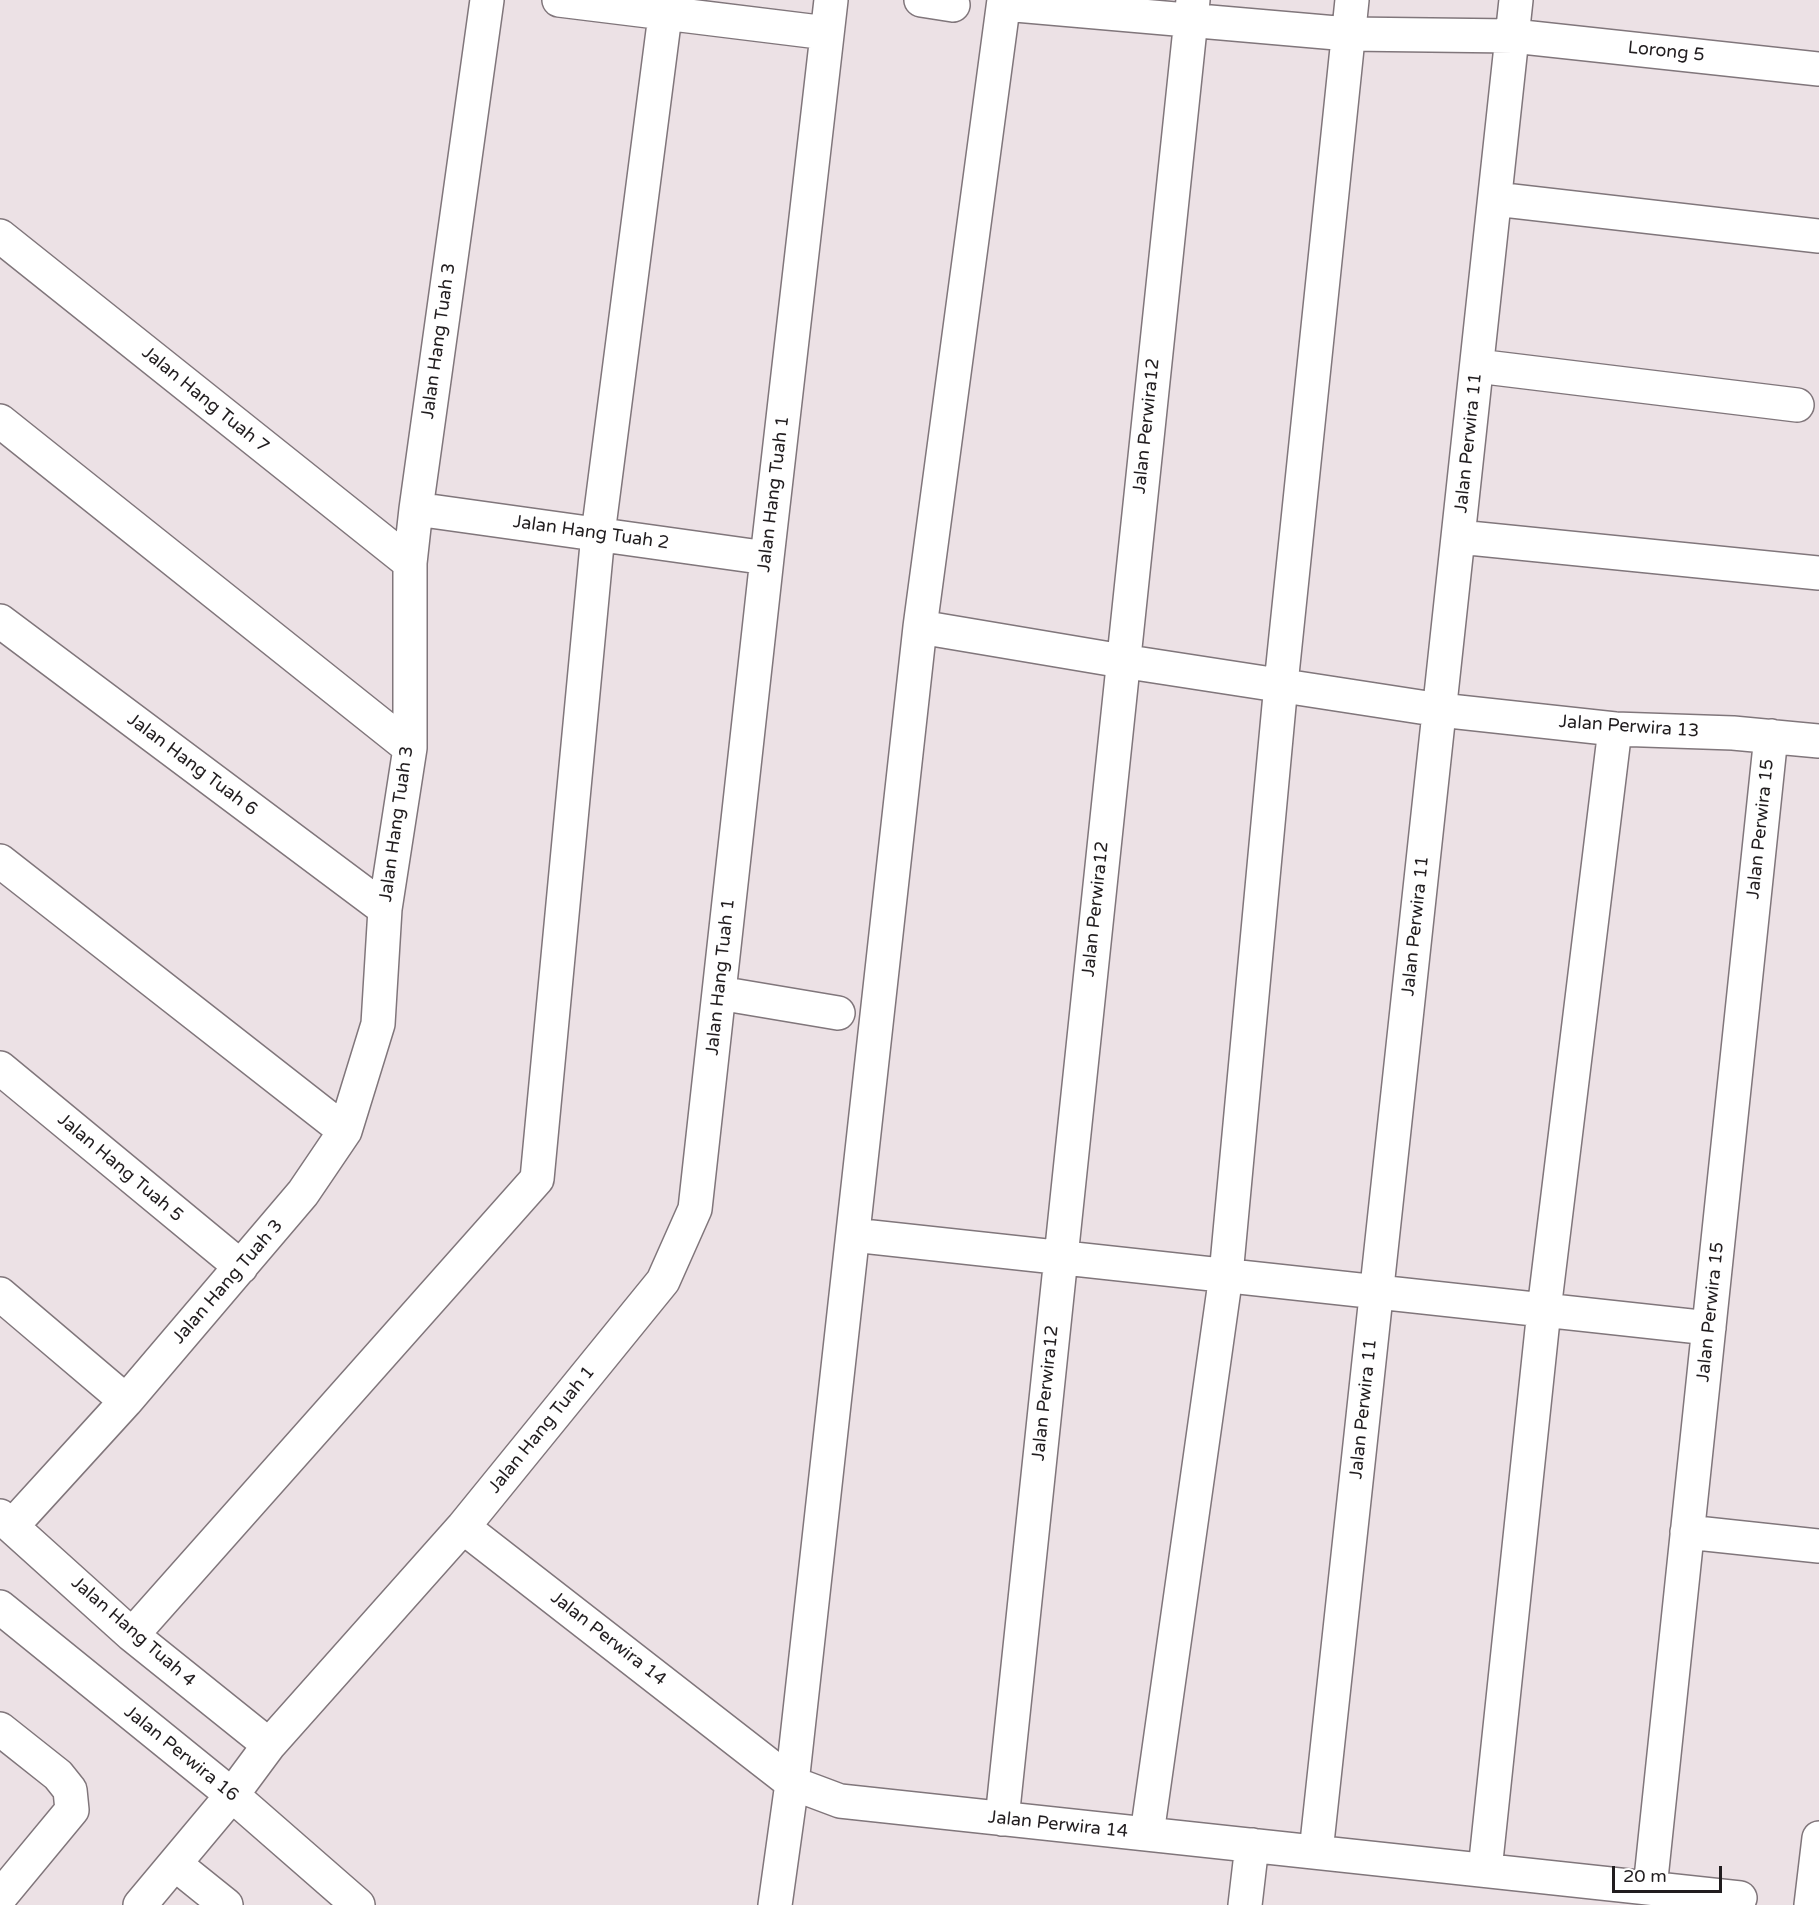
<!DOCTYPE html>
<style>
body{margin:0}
#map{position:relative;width:1819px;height:1905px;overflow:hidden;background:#ece1e5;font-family:"Varela Round",sans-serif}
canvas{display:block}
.scale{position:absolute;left:1612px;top:1866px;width:110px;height:27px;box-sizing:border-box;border:3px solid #211d1f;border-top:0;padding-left:8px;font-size:18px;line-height:21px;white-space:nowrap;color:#211d1f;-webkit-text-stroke:4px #fff;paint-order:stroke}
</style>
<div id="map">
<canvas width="1819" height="1905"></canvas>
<div class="scale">20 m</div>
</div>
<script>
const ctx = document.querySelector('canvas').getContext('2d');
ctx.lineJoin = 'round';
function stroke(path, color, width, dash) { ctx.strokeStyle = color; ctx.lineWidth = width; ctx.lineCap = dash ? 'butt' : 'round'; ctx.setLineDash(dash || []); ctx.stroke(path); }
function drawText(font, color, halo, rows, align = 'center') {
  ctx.font = font + ' "Varela Round",sans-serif'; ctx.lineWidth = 5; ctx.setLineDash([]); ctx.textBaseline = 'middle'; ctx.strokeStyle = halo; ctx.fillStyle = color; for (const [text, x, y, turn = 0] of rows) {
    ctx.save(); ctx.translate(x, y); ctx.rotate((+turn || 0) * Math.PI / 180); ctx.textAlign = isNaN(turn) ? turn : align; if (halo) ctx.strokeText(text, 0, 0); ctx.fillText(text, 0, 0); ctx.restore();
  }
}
const minor = new Path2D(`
 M 559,0 L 827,33
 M 921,0 L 953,5
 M 1004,4 L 1348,34 L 1513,36 L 1819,69
 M 1495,199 L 1819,236
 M 0,236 L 410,563
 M 1477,366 L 1797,405
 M 0,421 L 410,748
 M 416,509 L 767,558
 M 1459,537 L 1819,573
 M 0,621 L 385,909
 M 920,627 L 1122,661 L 1440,710 L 1615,729 L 1733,733 L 1819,741
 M 0,861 L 345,1131
 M 719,993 L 838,1013
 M 0,1068 L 241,1267
 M 853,1235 L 1709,1328
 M 0,1294 L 126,1401
 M 0,1516 L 132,1635 L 269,1745
 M 12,1526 L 126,1401 L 303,1193 L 345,1131 L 378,1024 L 385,909 L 410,748 L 410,563 L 416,509 L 487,0
 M 463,1527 L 792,1783 L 840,1801 L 1740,1898
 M 1687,1532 L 1819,1546
 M 0,1607 L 232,1795 L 358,1905
 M 132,1635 L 537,1179 L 598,534 L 667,0
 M 0,1729 L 58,1775 L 70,1790 L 72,1810 L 0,1897
 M 1002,1819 L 1193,0
 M 1147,1834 L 1226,1275 L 1281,684 L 1352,0
 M 1316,1852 L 1516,0
 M 175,1864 L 226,1905
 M 1485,1870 L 1544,1310 L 1615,729
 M 1650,1888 L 1771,736
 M 140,1905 L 232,1795 L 269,1745 L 463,1527 L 663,1281 L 695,1209 L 767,558 L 831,0
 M 775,1905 L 792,1783 L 920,627 L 1004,0
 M 1245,1905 L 1252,1845
 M 1811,1905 L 1819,1838`);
stroke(minor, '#80767b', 36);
stroke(minor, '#fff', 33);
drawText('18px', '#211d1f', '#fff', [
 ["Lorong 5",1666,52,6],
 ["Jalan Hang Tuah 3",439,341,-82],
 ["Jalan Hang Tuah 7",205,400,39],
 ["Jalan Perwira12",1147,426,-84],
 ["Jalan Perwira 11",1469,443,-84],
 ["Jalan Hang Tuah 1",774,494,-83],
 ["Jalan Hang Tuah 2",591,533,8],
 ["Jalan Perwira 13",1629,727,4],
 ["Jalan Hang Tuah 6",192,765,37],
 ["Jalan Hang Tuah 3",397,824,-82],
 ["Jalan Perwira 15",1761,829,-84],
 ["Jalan Perwira12",1096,909,-84],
 ["Jalan Perwira 11",1416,926,-84],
 ["Jalan Hang Tuah 1",721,977,-84],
 ["Jalan Hang Tuah 5",120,1168,40],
 ["Jalan Hang Tuah 3",228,1282,-49],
 ["Jalan Perwira 15",1711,1312,-84],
 ["Jalan Perwira12",1046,1393,-84],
 ["Jalan Perwira 11",1364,1409,-84],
 ["Jalan Hang Tuah 1",542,1430,-51],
 ["Jalan Hang Tuah 4",133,1632,41],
 ["Jalan Perwira 14",608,1639,38],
 ["Jalan Perwira 16",181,1754,39],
 ["Jalan Perwira 14",1058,1825,6]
]);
</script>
